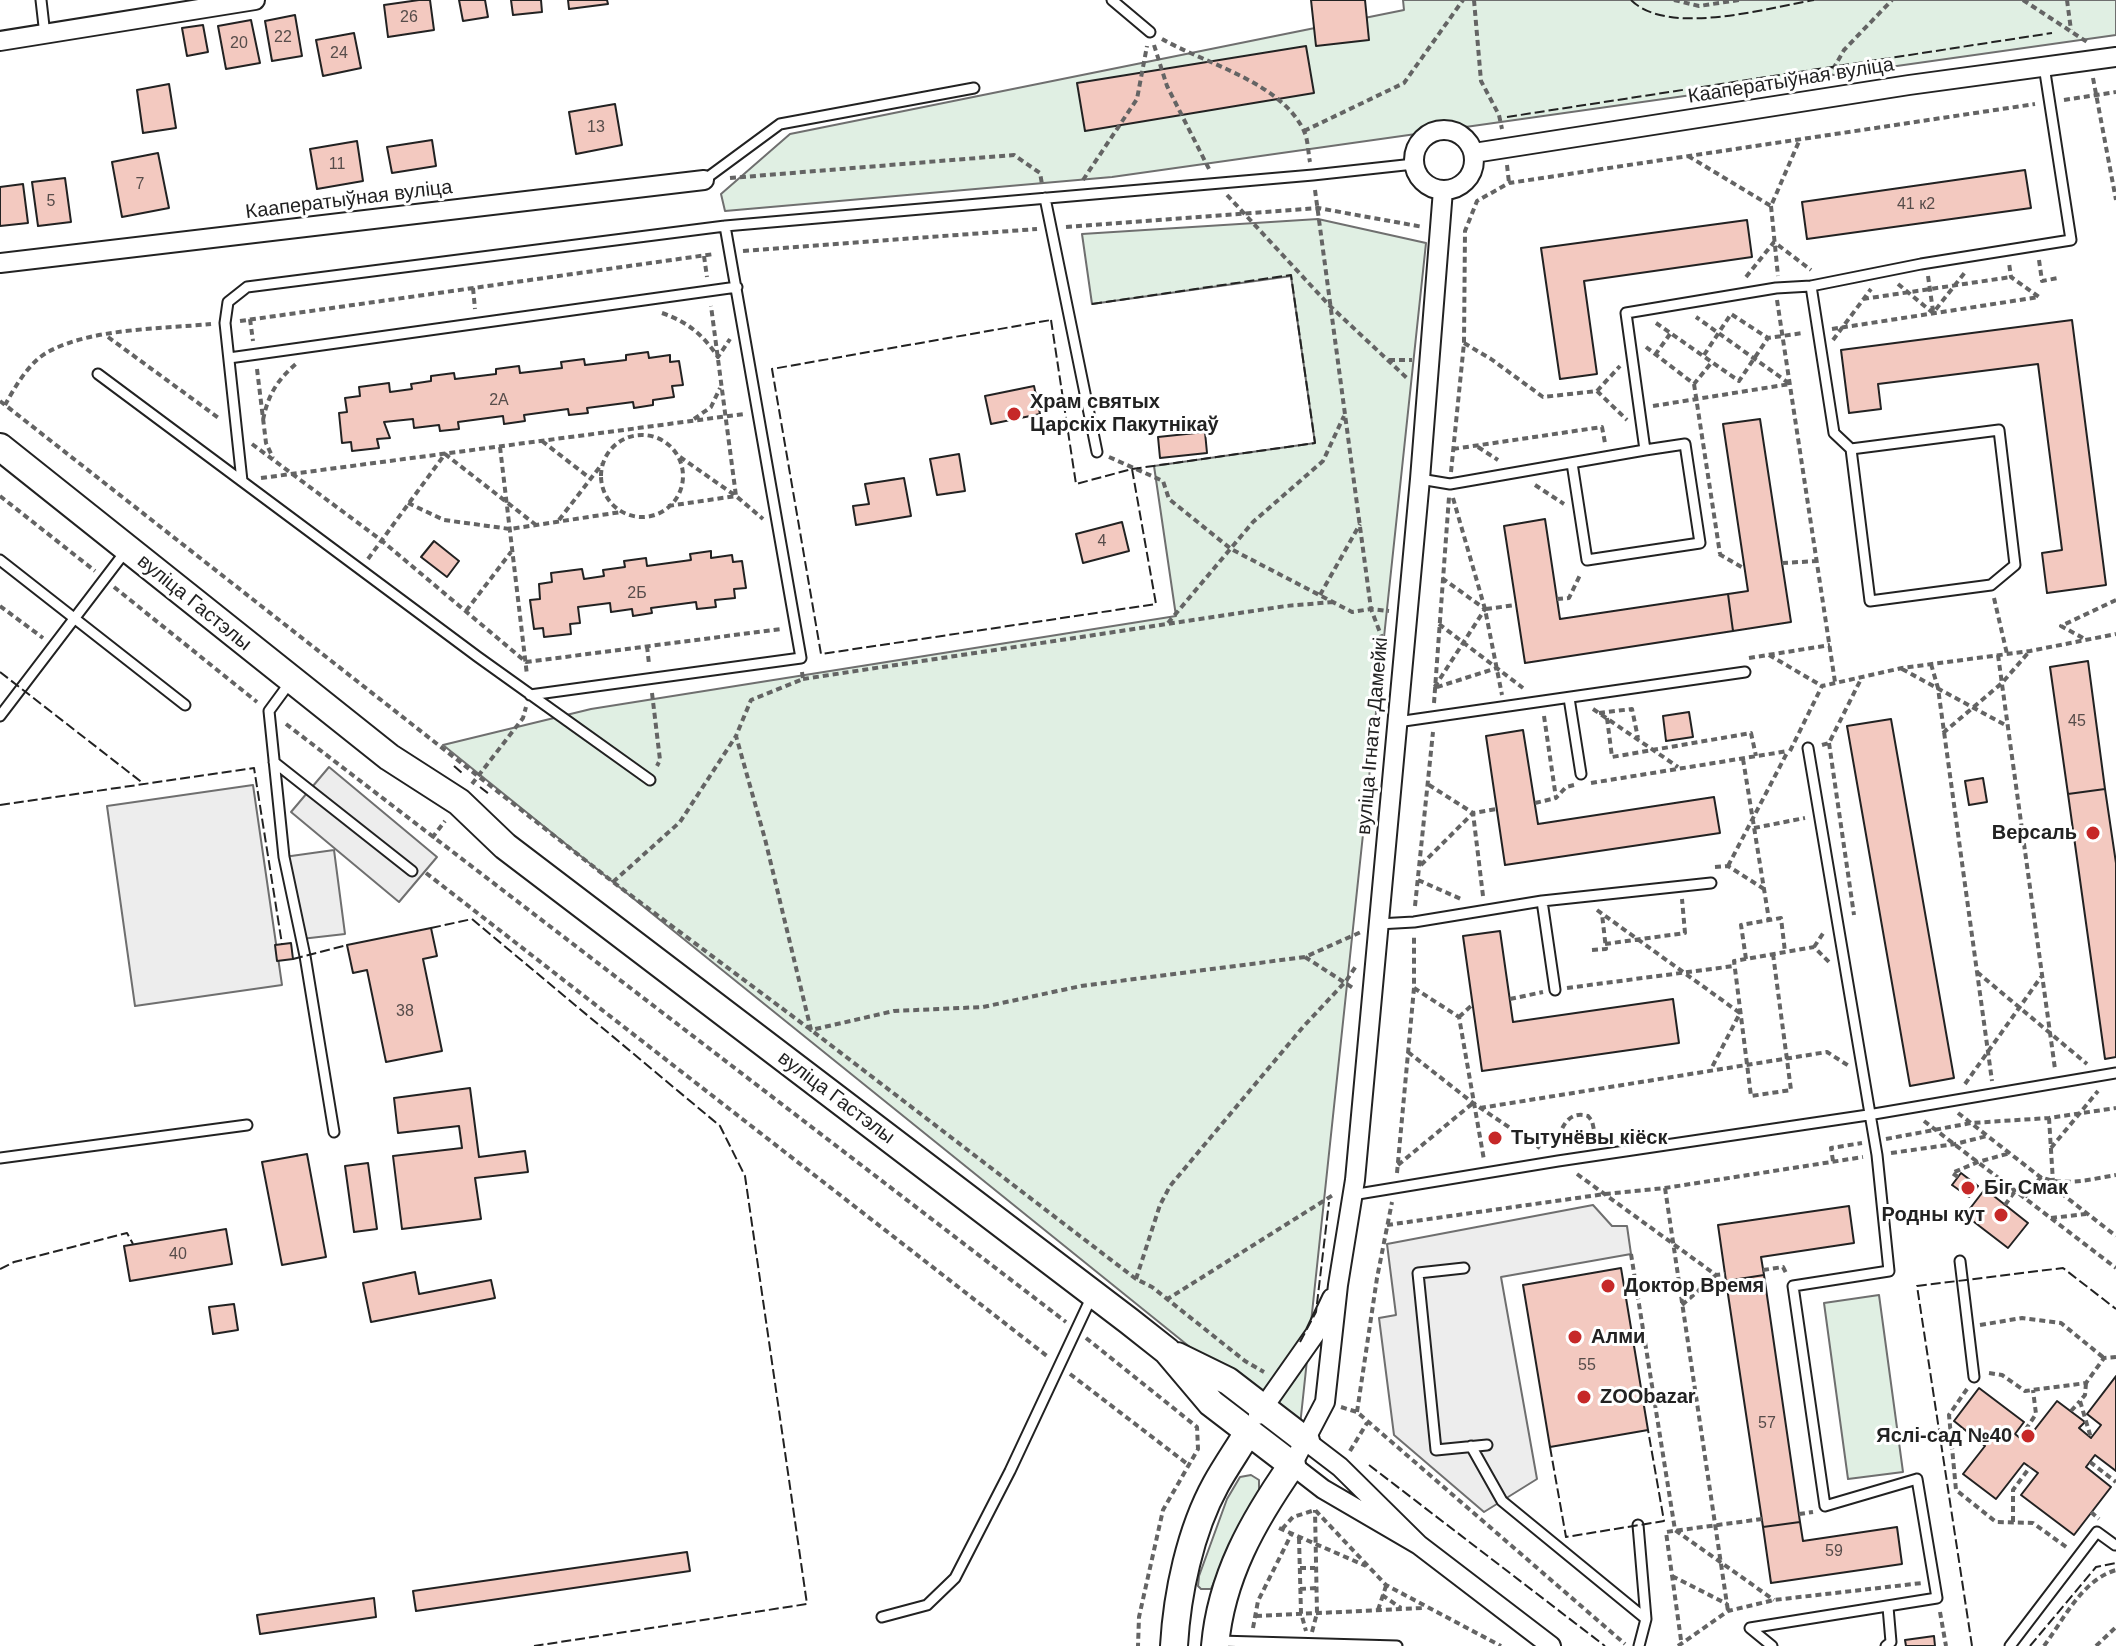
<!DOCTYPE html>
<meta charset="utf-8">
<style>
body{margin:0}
canvas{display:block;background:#fff}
</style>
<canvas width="2116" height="1646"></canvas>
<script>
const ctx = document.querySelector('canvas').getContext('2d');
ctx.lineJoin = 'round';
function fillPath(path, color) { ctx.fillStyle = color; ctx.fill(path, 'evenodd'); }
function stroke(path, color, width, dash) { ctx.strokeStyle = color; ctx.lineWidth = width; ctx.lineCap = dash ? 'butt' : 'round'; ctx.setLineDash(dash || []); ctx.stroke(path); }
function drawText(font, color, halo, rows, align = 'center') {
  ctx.font = font + ' Arial,sans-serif'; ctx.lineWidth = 6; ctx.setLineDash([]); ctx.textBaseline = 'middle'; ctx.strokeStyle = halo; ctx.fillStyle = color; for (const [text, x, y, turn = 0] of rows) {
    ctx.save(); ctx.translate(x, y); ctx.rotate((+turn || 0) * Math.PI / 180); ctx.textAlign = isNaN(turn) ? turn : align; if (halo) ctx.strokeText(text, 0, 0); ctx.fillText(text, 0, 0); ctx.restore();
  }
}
const green = new Path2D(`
 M 1403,0 L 2116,0 L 2116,35 L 1112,177 L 725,211 L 721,194 L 790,134 L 1404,10 Z
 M 1318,219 L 1426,243 L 1299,1435 L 443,745 L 591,709 L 1176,616 L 1154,466 L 1315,443 L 1291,276 L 1092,304 L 1082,234 Z
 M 1879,1295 L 1903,1472 L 1848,1479 L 1824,1303 Z
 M 1251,1475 L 1259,1480 L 1259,1492 L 1241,1521 L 1211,1589 L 1201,1589 L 1198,1586 L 1199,1576 L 1227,1499 L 1240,1477 Z`);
fillPath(green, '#e0efe3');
stroke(green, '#6f6f6f', 2);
const parking = new Path2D(`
 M 329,767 L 437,857 L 399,902 L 291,812 Z
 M 253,785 L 282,985 L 135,1006 L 107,806 Z
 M 334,850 L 345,934 L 301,939 L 284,857 Z
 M 1593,1205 L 1612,1226 L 1627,1226 L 1631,1254 L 1501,1277 L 1537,1479 L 1484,1512 L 1394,1435 L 1379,1318 L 1396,1315 L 1387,1244 Z`);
fillPath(parking, '#ededed');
stroke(parking, '#6f6f6f', 2);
const building = new Path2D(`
 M 419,0 L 430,0 L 434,30 L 388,37 L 384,5 Z
 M 459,0 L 485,0 L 488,17 L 463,21 Z
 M 511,0 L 541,0 L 542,12 L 513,15 Z
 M 568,0 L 607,0 L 608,4 L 569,9 Z
 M 1311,0 L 1365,0 L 1369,40 L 1316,46 Z
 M 295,15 L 302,56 L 272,61 L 265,21 Z
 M 251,20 L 260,63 L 226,69 L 218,26 Z
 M 203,25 L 208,52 L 187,56 L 182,28 Z
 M 354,33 L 361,68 L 323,76 L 316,40 Z
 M 1306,46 L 1314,93 L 1085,131 L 1077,83 Z
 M 169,84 L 176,128 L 143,133 L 137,90 Z
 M 615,104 L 622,145 L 576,154 L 569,112 Z
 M 432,140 L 436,166 L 392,173 L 387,147 Z
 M 357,141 L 363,181 L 317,189 L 310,149 Z
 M 158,153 L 169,208 L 122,217 L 112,162 Z
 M 2025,170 L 2031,208 L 1807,239 L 1802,202 Z
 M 65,178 L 71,222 L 38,226 L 32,182 Z
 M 23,184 L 28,223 L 0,226 L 0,187 Z
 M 1747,220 L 1752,257 L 1584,281 L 1597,374 L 1560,379 L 1541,248 Z
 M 2072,320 L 2106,585 L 2047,593 L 2042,553 L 2062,550 L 2038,364 L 1878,384 L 1881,409 L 1849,413 L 1841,350 Z
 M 648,352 L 649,358 L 670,355 L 670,362 L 679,361 L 683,385 L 672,386 L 674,397 L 653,400 L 653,405 L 634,408 L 633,402 L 587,408 L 588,413 L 569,415 L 568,409 L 524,415 L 525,421 L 504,424 L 503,416 L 458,422 L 459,429 L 440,431 L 439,425 L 414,428 L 413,419 L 384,422 L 390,438 L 377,439 L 379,448 L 352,451 L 351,442 L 342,443 L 339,413 L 347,412 L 345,398 L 360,396 L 359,387 L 389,383 L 390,392 L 412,389 L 411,384 L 431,381 L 431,376 L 454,373 L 455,379 L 496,374 L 496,369 L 519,366 L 520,373 L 562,368 L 561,362 L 584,359 L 585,365 L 626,360 L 626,355 Z
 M 1034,386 L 1040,414 L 991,424 L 985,396 Z
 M 1760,419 L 1791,622 L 1733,631 L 1728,594 L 1748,591 L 1723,424 Z
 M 1205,432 L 1207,453 L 1160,458 L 1158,437 Z
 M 959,454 L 965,491 L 937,495 L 930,459 Z
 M 904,478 L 911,516 L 856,525 L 853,506 L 869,504 L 865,484 Z
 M 1545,519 L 1560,619 L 1728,594 L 1733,631 L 1525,663 L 1504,526 Z
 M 1122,522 L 1129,551 L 1083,563 L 1076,534 Z
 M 434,541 L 459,561 L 447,577 L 421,557 Z
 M 711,551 L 711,558 L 732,555 L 733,562 L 742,561 L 746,588 L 734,589 L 735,598 L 715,600 L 716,607 L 697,609 L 696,602 L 651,608 L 652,613 L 633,616 L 632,609 L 611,612 L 610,603 L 578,607 L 580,623 L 570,624 L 571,634 L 544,637 L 543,628 L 534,629 L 530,600 L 540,599 L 539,584 L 552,582 L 551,573 L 582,569 L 584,579 L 604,576 L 603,570 L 625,567 L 624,561 L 646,558 L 647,566 L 691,560 L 690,554 Z
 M 2088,661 L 2105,789 L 2068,794 L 2050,667 Z
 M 1689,712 L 1693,737 L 1666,741 L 1663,716 Z
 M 1891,719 L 1954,1078 L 1910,1086 L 1847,726 Z
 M 1523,730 L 1538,824 L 1714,797 L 1720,833 L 1505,865 L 1486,736 Z
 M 1983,778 L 1987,802 L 1969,805 L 1965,781 Z
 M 2105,789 L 2116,863 L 2116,1057 L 2105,1059 L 2068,794 Z
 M 431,928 L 437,956 L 423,959 L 442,1051 L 386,1062 L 367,970 L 353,973 L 347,945 Z
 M 1500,931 L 1513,1022 L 1673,999 L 1679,1043 L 1482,1071 L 1463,936 Z
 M 291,943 L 293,959 L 277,961 L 275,945 Z
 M 470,1088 L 479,1157 L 525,1151 L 528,1172 L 475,1178 L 481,1219 L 402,1229 L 393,1156 L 462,1148 L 459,1126 L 398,1133 L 394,1098 Z
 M 307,1154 L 326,1257 L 282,1265 L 262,1162 Z
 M 368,1163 L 377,1229 L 354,1232 L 345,1166 Z
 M 1961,1173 L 1978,1186 L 1969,1197 L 1952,1185 Z
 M 1985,1189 L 2028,1223 L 2008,1248 L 1965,1215 Z
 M 1849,1206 L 1854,1243 L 1761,1257 L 1764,1275 L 1726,1281 L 1718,1225 Z
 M 226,1229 L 232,1264 L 130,1281 L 124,1246 Z
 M 1621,1268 L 1648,1430 L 1550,1447 L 1523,1285 Z
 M 415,1272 L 419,1294 L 491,1280 L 495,1298 L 371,1322 L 363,1283 Z
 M 1764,1275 L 1800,1522 L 1763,1527 L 1726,1281 Z
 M 234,1304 L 238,1330 L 213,1334 L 209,1307 Z
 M 2116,1376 L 2116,1471 L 2095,1455 L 2086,1467 L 2111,1487 L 2074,1535 L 2021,1495 L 2038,1473 L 2024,1463 L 1996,1499 L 1963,1474 L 1985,1446 L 1954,1421 L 1979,1388 L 2024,1422 L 2015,1434 L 2025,1442 L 2057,1401 L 2085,1422 L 2079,1428 L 2091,1438 L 2101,1425 L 2087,1414 Z
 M 1800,1522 L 1803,1541 L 1897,1527 L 1902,1564 L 1771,1583 L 1763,1527 Z
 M 687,1552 L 690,1571 L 416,1611 L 413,1591 Z
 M 374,1598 L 376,1617 L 260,1634 L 257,1615 Z
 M 1934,1636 L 1935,1646 L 1906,1646 L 1905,1640 Z`);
fillPath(building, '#f3c9c0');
stroke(building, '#222', 2);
const lane = new Path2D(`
 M 41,0 L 45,35
 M 1112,0 L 1150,32
 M 704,180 L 780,124 L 974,88
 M 1045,198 L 1097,452
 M 1811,286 L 1834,433 L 1851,449 L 1999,430 L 2015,565 L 1991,585 L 1870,601 L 1851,449
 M 229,358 L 737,287
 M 98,374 L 478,657 L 650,780
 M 1572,463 L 1587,560 L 1700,543 L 1685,444 L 1645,450
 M 1420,479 L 1450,484 L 1645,450 L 1626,313 L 1776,288 L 1811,286 L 1921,264 L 2071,240 L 2044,66
 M 242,481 L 225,323 L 228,302 L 247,287 L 725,226 L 1313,175 L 1414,164
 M 0,560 L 185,705
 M 291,681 L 269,711 L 284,857 L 305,956 L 334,1132
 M 530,695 L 801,658 L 725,226
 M 1569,698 L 1581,774
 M 0,716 L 125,552
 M 1397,722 L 1745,672
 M 274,762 L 412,871
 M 1542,901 L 1555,990
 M 1378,924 L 1414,922 L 1542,901 L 1711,883
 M 0,1158 L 247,1125
 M 1352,1195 L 1558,1161 L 1868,1115 L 2116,1073
 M 1960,1261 L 1974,1377
 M 1464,1268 L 1418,1273 L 1436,1450 L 1487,1445
 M 1471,1446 L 1502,1501 L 1646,1619
 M 1638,1525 L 1646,1619 L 1639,1646
 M 882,1617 L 927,1605 L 955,1578 L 1010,1471 L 1092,1296
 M 1219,1641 L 1397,1646
 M 1772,1646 L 1750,1628 L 1937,1598 L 1917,1479 L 1825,1506 L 1793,1286 L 1889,1271 L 1877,1155 L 1808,748
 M 1886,1646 L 1891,1642 L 1888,1607
 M 2010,1646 L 2097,1532 L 2115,1545`);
const street = new Path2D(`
 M 0,41 L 255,0
 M1414 160a30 30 0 1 1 60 0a30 30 0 1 1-60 0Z
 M 1474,153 L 1909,85 L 2116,57
 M 0,263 L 704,180
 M 1258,1415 L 1315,1334 L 1332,1298
 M 1306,1441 L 1340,1467 L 1419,1545 L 1551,1646
 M 1419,1545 L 1323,1489 L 1292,1465 L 1325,1402 L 1338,1285 L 1355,1180 L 1420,479 L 1443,190`);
const secondary = new Path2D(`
 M 0,447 L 389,757 L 459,802 L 505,846 L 1129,1321 L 1167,1351 L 1211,1403 L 1292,1465 C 1253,1521 1221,1577 1215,1646
 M 1177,1356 L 1228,1381 L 1306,1441
 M 1174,1646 C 1177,1594 1190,1531 1216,1484 C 1226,1466 1238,1449 1248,1432`);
stroke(lane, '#222', 13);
stroke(street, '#222', 22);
stroke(secondary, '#222', 30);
stroke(new Path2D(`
 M 1474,0 L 1481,81 L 1499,115 L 1502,129
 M 1674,0 L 1699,6 L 1739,0
 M 2023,0 L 2087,42
 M 2067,0 L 2071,30
 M 1162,39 C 1206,64 1281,82 1304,131 C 1308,139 1308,152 1310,162
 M 1154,45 L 1167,86 L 1209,169
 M 1828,78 L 1844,50 L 1892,0
 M 2093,78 L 2116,200
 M 2064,100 L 2116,92
 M 1304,131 L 1404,83 L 1463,0
 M 1688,156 L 1771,206 L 1800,139
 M 1507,165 L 1509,183
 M 730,178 L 1014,155 L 1040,173 L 1042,184
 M 1083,180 L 1137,99 L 1147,46
 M 1315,190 L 1371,609 L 1384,643
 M 1227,195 L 1329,305 L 1409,380
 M 1771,206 L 1778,276
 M 1066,227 L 1318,208 L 1423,227
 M 743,251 L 1037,229
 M 704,256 L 707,277
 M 2039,260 L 2042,281 L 2058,278
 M 1928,276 L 1933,311
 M 1746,277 L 1774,242 L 1811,270
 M 1898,284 L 1933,313 L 1966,271
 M 473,288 L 475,309
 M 1863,299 L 2011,277
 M 1777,300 L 1835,682
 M 662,313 C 688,322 703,335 718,357 L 730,339
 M 250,319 L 253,341
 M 240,321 L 714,254
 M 1656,323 L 1739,381 L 1768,338 L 1803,333
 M 1832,329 L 2039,297 L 2011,277 L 2009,263
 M 108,337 L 220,419
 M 1833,340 L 1871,289
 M 1464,343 L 1491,359 L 1543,397 L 1597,391 L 1627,420
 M 1646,347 L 1694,384 L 1712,362
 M 1655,355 L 1670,334
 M 1704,355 L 1731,314 L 1768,338
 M 1389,360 L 1412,360
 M 257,369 L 266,443 L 273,458
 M 1694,384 L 1720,554
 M 1597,391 L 1620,366
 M 0,401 L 613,882 L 811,1030 L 1136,1279 L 1152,1287 L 1245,1361 L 1264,1372
 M 5,405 C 15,387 29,362 48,352 C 92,328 161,329 211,324
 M 1653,406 L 1790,384 L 1696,317
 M 694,419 L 711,407 L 720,388
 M 263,420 C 268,395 277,380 297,363
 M601 476a41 41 0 1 1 82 0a41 41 0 1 1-82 0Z
 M 542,441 L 591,479
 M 252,444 L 381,540 L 526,662 L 781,629
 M 500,447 L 527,675
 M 1478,447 L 1498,460
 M 1453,449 L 1602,427 L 1605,443
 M 680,457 L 736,496 L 763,519
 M 1109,457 L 1163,481 L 1169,499 L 1231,549 L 1352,612 L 1371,609 L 1389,611
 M 1451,472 L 1464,343 L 1465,231 L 1477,201 L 1509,183 L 2035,104
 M 261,478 L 744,414
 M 1535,485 L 1564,504
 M 0,496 L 95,571
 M 1453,498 L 1485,609 L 1502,695
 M 408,503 L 444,520 L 510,529 L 621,512
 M 668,506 L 736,496 L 711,306
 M 559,520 L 602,464
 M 1719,554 L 1745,569
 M 368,559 L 445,454 L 536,525
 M 1782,563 L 1818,561
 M 1442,578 L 1485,609 L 1434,688 L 1497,668
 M 114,587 L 257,702
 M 1320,595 L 1360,524
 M 1994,598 L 2007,654
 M 1557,599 L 1569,598 L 1581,573
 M 0,606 L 43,638
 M 1486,609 L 1516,605
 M 466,611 L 511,552
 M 1168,623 L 1253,522 L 1323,461 L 1344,416
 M 1439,624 L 1523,688
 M 2083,638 L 2061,626 L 2116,600
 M 647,646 L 649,664
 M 1769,655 L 1822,686
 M 1998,655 L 2055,1069
 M 1749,658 L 1830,645
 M 1931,664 L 1938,688 L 1992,1081
 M 1902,669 L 2009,727
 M 802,672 L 803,679 L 751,700 L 736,736 L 765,839 L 811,1030 L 894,1011 L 983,1007 L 1081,986 L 1305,957 L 1361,932
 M 803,679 L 1286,606 L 1333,602
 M 652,693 L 660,760 L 657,766
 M 1434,703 L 1449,497
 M 1593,709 L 1678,767
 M 1599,713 L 1632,709 L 1638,738
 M 1544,716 L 1556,798 L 1566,787 L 1574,785
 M 1607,718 L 1612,757 L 1751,733 L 1756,756
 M 286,724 L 1066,1322
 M 1943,733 L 2002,683 L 2028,653
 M 1829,743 L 1854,915
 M 1822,745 L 1829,743 L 1862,677
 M 1790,751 L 1822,686 L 1902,668 L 2030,651 L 2116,634
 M 1743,759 L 1769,920
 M 1591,783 L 1788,751
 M 472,784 L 523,718 L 526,707
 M 1535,803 L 1556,798
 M 1754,828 L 1805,818
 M 432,838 L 445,821
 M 1421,865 L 1473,813 L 1429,785
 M 1728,866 L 1788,751
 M 1715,867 L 1728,866 L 1764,889
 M 426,873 L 1047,1356
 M 1418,880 L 1461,899
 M 613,882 L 680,822 L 736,736
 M 1483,896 L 1473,813 L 1497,809
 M 1415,906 L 1433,732
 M 1597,910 L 1740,1013 L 1710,1071
 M 1605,944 L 1685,933 L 1682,899
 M 1814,947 L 1824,932
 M 1592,950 L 1606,949 L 1602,914
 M 1773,954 L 1791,1090 L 1751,1096 L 1734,961 L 1814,947 L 1830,963
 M 1305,957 L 1353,988
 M 1746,959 L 1741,925 L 1781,918 L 1785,952
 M 1977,972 L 2087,1064
 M 1414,988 L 1459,1017 L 1484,1160
 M 1567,988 L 1734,966
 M 1510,999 L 1543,992
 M 1459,1017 L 1472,1005
 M 1408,1052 L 1473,1103 L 1540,1148
 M 1965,1084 L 2041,977
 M 1480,1108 L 1827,1052 L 1849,1066
 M 1958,1113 L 2116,1236
 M 2049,1118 L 2053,1182
 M 1924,1121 L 2116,1268
 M 1886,1139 L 1971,1123 L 2049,1118 L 2116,1108
 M 1569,1146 L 1561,1131 C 1566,1119 1574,1112 1588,1116 L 1592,1121 L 1596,1139
 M 2051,1148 L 2098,1091
 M 1891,1153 L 1955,1144 L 1987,1136
 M 1833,1161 L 1831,1148 L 1862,1143
 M 1398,1165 L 1473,1103
 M 1397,1173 L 1414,988 L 1414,935
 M 1577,1174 L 1716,1275 L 1725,1274
 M 1958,1177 L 1952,1173 L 1978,1162 L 2010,1153
 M 1665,1188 L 1728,1611
 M 2025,1197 L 2041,1177 C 2064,1187 2092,1179 2116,1175
 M 2005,1205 L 2015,1191
 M 2051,1218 L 2086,1214
 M 1387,1225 L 1605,1194 L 1665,1188 L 1863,1157
 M 1631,1254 L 1675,1530 L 1774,1600
 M 1763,1270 L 1783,1267 L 1786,1273
 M 1136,1279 L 1160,1205 L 1170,1186 L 1303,1027 L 1346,981 L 1356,966
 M 1166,1300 L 1333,1195
 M 1682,1305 L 1716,1275
 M 1980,1325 L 2022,1318 L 2061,1323 L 2104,1358
 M 1086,1338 L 1197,1427 L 1198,1449 L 1163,1510 L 1139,1617 L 1138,1646
 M 1989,1373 L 2002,1375 L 2025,1391 L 2086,1383 L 2104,1358 L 2116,1357
 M 1070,1374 L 1190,1466
 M 2086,1383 L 2085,1395 L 2080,1401 L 2091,1438
 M 1967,1389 L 1949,1415 L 1956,1490 L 1996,1522 L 2033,1523 L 2069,1549
 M 1341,1407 L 1357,1412 L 1625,1644
 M 2071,1411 L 2080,1401
 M 1357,1412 L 1377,1278 L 1392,1202
 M 2020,1438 L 2036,1414 L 2033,1390
 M 1350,1451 L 1367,1423
 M 2090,1462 L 2116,1482
 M 2091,1512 L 2099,1519
 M 1799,1514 L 1813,1512
 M 2013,1522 L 2013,1490 L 2030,1467
 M 1279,1528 L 1366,1566
 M 1282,1529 L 1293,1517 L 1315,1510 L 1386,1585 L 1501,1646
 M 1299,1538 L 1301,1613 L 1306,1631
 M 1300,1568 L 1315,1568
 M 1672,1576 L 1727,1604
 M 1300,1589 L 1316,1588
 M 1382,1595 L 1401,1608
 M 1378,1610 L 1386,1586
 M 1940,1612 L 1946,1646
 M 1256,1616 L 1423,1608
 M 1253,1628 L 1258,1601 L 1291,1535
 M 1312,1632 L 1317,1613 L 1315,1510
 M 1681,1640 L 1666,1532 L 1762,1519
 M 1678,1646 L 1728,1611 L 1774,1600 L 1922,1583
 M 2044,1646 C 2064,1619 2082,1580 2116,1570
 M 2096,1646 L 2116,1627`), '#646464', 4, [6, 4]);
stroke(lane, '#fff', 9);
stroke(street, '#fff', 18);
stroke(secondary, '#fff', 26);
stroke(new Path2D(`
 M 1631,0 C 1668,37 1767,8 1814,0
 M 1507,117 L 2052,33
 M 1092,304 L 1291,275 L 1315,443 L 1132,469
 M 1051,320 L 1076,484 L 1132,469 L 1156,604 L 821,654 L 772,369 Z
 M 0,672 L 144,784
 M 454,766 L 462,773
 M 480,787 L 489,794
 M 0,805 L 254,768 L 282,944
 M 431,928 L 472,919 L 720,1126 L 745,1176 L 807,1604 L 534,1646
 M 293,959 L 347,945
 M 0,1269 L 14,1262 L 127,1233 L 133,1244
 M 1300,1342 L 1316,1312 L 1329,1202
 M 1550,1447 L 1566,1537 L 1664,1521 L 1648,1430
 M 1369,1465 L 1605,1646
 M 1972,1646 L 1917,1286 L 2063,1268 L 2116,1309
 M 2030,1646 L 2096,1567 L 2116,1563`), '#222', 2, [10, 4]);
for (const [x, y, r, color] of [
 [1014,414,8,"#c62828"],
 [2093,833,8,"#c62828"],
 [1495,1138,8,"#c62828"],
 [1968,1188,8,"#c62828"],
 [2001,1215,8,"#c62828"],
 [1608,1286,8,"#c62828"],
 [1575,1337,8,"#c62828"],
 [1584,1397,8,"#c62828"],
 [2028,1436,8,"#c62828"]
]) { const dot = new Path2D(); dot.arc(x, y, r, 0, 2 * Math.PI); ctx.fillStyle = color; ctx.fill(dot); stroke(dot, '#fff', 3); }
drawText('16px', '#564c4a', null, [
 ["26",409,18],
 ["22",283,38],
 ["20",239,44],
 ["24",339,54],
 ["13",596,128],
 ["11",337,165],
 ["7",140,185],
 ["5",51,202],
 ["41 к2",1916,205],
 ["2А",499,401],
 ["4",1102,542],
 ["2Б",637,594],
 ["45",2077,722],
 ["38",405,1012],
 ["40",178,1255],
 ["55",1587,1366],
 ["57",1767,1424],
 ["59",1834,1552]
]);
drawText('20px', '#222', '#fff', [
 ["Кааператыўная вуліца",1791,81,-9],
 ["Кааператыўная вуліца",349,200,-7],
 ["вуліца Гастэлы",194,603,39],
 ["вуліца Ігната Дамейкі",1373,736,-85],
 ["вуліца Гастэлы",836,1098,37]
]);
drawText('bold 20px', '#222', '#fff', [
 ["Храм святых",1030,402],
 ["Царскіх Пакутнікаў",1030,425],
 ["Версаль",2077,833,"right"],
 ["Тытунёвы кіёск",1511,1138],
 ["Біг Смак",1984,1188],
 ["Родны кут",1985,1215,"right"],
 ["Доктор Время",1624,1286],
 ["Алми",1591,1337],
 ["ZOObazar",1600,1397],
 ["Яслі-сад №40",2012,1436,"right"]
], 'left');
</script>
